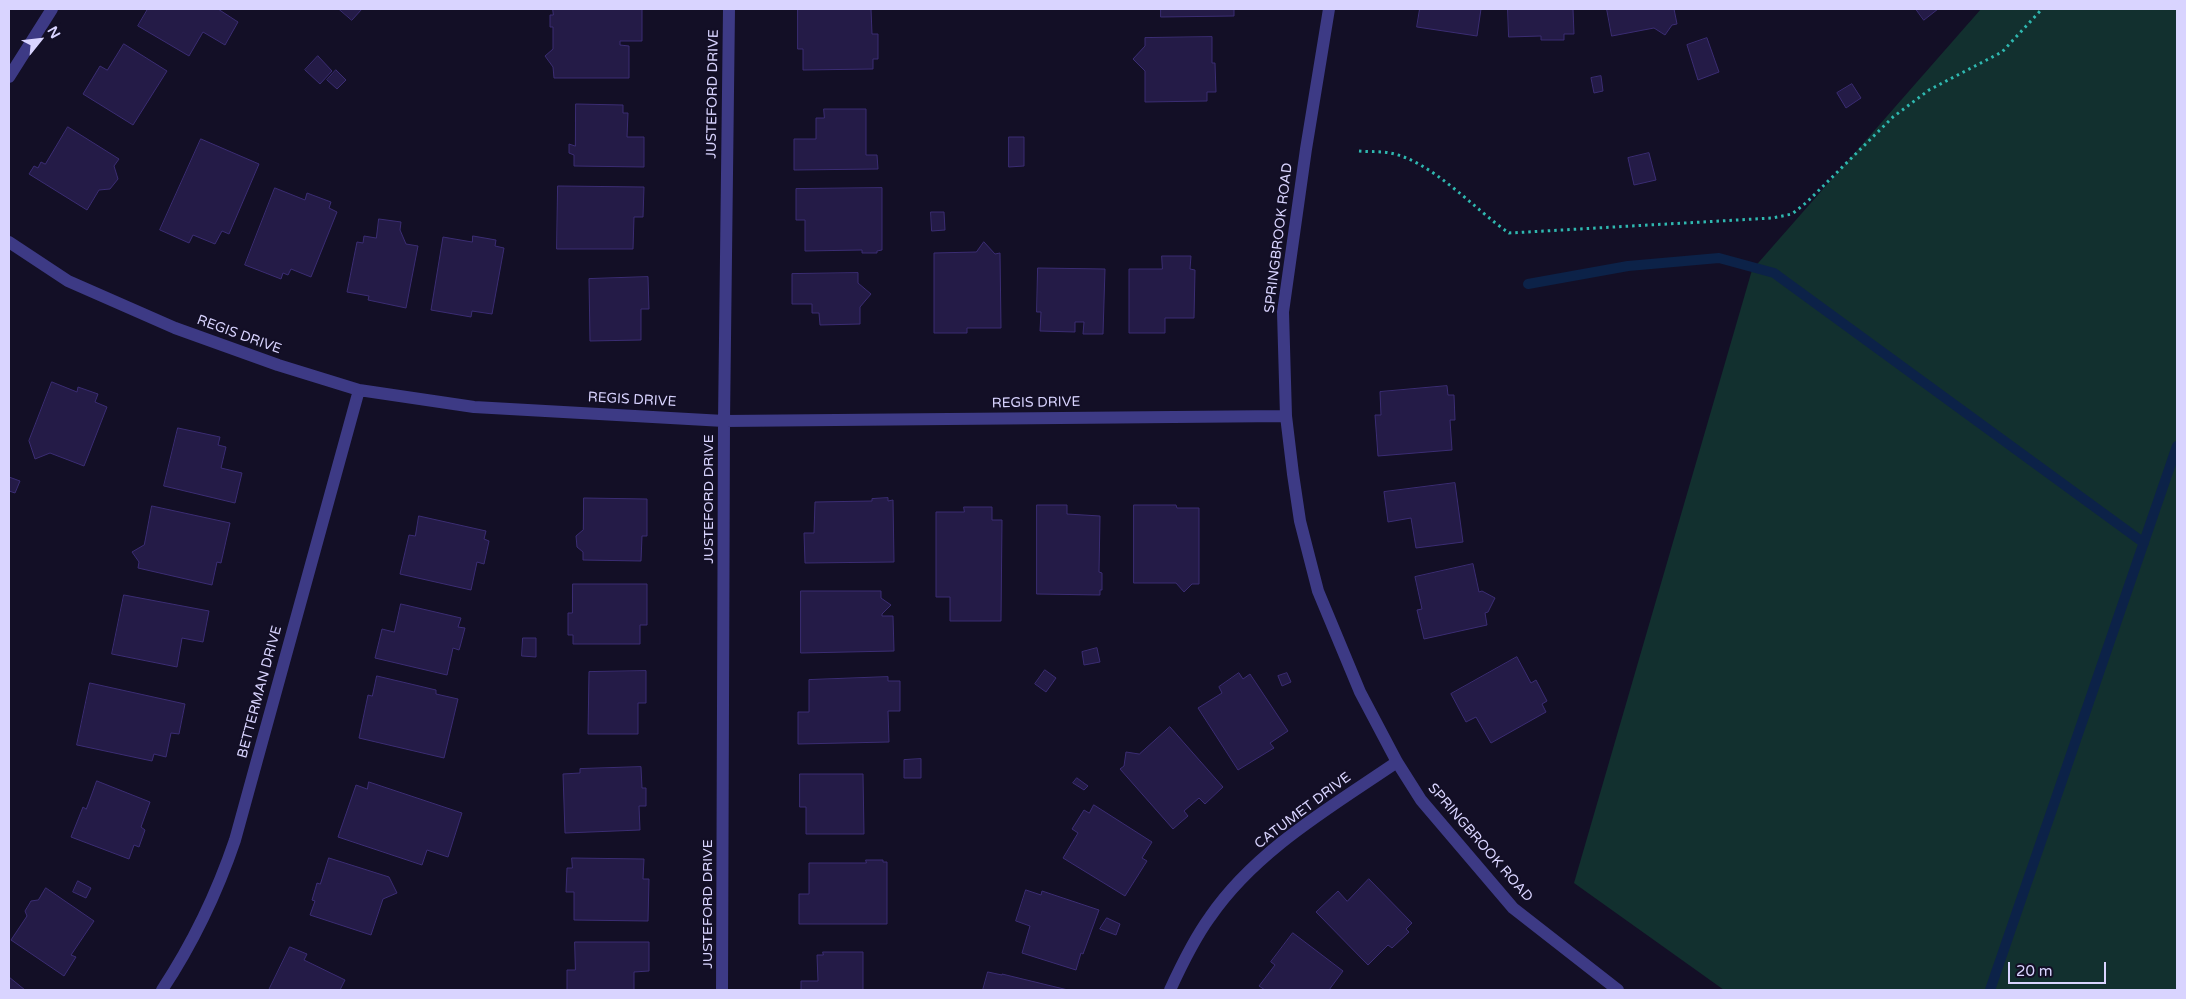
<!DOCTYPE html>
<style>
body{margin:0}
#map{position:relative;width:2186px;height:999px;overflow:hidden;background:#130f26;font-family:"Varela Round",sans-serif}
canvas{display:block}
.frame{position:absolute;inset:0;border:10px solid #d9d4ff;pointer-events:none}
.north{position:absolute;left:15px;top:15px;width:50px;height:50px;-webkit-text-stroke:4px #130f26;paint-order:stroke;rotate:61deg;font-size:14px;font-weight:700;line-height:20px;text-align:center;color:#d9d4ff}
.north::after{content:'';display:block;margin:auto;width:18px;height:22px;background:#d9d4ff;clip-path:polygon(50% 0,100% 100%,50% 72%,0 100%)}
.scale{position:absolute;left:2008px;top:962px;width:98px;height:22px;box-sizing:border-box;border:2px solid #d9d4ff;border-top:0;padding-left:6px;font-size:15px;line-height:18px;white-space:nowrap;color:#d9d4ff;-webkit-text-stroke:4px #130f26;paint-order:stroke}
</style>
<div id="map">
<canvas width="2186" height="999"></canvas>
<div class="frame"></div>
<div class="north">N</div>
<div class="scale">20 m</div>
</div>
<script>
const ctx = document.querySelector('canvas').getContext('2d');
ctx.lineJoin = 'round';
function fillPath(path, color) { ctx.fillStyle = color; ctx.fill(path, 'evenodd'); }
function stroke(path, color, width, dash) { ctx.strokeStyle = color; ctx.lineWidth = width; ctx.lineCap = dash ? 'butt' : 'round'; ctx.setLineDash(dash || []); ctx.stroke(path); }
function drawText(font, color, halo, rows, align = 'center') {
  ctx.font = font + ' "Varela Round",sans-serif'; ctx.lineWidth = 4; ctx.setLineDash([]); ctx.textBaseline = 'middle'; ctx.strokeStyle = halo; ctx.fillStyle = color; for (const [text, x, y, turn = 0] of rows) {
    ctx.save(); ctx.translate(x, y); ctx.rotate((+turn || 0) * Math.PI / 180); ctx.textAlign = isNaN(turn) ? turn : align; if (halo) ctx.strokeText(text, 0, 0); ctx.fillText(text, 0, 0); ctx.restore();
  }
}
fillPath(new Path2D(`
 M 1981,9 L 2177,9 L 2177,990 L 1724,990 L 1574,883 L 1752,270 Z`), '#12302f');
stroke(new Path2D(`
 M 1528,284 L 1628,266 L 1719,258 L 1774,273 L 2144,543
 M 1990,990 L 2177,446`), '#0c2248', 10);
const building = new Path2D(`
 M 148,9 L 218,9 L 238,22 L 225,45 L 203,32 L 189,56 L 138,26 Z
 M 339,9 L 362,9 L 352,20 Z
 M 553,9 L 642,9 L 642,41 L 620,41 L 620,45 L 629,46 L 629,78 L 554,78 L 553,67 L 545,56 L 553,49 L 553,27 L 550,27 L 550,15 L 553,15 Z
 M 798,9 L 871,9 L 872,34 L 878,34 L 878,59 L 873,59 L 873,69 L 803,70 L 803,49 L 798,49 Z
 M 1161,9 L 1234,9 L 1234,16 L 1161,17 Z
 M 1420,9 L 1481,9 L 1477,36 L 1417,27 Z
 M 1508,9 L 1573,9 L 1574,34 L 1564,34 L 1564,40 L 1541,40 L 1541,36 L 1509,37 Z
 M 1607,9 L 1674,9 L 1677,24 L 1672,25 L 1665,35 L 1654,28 L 1612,36 Z
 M 1916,9 L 1938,9 L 1924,20 Z
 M 1212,37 L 1212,63 L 1215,63 L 1216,92 L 1207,92 L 1207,101 L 1145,102 L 1145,71 L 1133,59 L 1145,46 L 1145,38 Z
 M 1707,38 L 1719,72 L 1698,80 L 1687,45 Z
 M 124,44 L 167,71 L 133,125 L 83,94 L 100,66 L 107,70 Z
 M 318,56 L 332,71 L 320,84 L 305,70 Z
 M 336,70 L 346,80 L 337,89 L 327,80 Z
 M 1601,76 L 1603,91 L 1594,93 L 1591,78 Z
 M 1852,84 L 1861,98 L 1846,108 L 1837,93 Z
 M 576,104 L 623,105 L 623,113 L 628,113 L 627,137 L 644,137 L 644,167 L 574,166 L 574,155 L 569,153 L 569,144 L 575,146 Z
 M 824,109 L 866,109 L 866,155 L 877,155 L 878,169 L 794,170 L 794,139 L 816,139 L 816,118 L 824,118 Z
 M 68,127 L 119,159 L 114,166 L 118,179 L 110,189 L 99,190 L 87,210 L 29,174 L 34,166 L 38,168 L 41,162 L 45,164 Z
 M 1009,137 L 1024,137 L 1024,166 L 1009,167 Z
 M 201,139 L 259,164 L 229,234 L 222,231 L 215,244 L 193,235 L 189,243 L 160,230 Z
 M 1649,153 L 1656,180 L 1634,185 L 1628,158 Z
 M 558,186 L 644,187 L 643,217 L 634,217 L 633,249 L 557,249 Z
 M 275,188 L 305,200 L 307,193 L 331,202 L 329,208 L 337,212 L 311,277 L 291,269 L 288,275 L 283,273 L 281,279 L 245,265 Z
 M 882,188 L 882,250 L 877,251 L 877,253 L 862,253 L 862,250 L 805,251 L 805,220 L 796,220 L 796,189 Z
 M 931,212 L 944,212 L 945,230 L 932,231 Z
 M 379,219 L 401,222 L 400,230 L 406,244 L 418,246 L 406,308 L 368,300 L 369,296 L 347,292 L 357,242 L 363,243 L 364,236 L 376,238 Z
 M 473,236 L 496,240 L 495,246 L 504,248 L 492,314 L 472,311 L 471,317 L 431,310 L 443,237 L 472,242 Z
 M 984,242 L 995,254 L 1000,253 L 1001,328 L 967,328 L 967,333 L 934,333 L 934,253 L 976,252 Z
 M 1162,256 L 1191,256 L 1190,269 L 1195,270 L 1194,318 L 1165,318 L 1165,333 L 1129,333 L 1129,269 L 1162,269 Z
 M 1038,268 L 1105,269 L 1103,334 L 1083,334 L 1084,322 L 1075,322 L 1075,332 L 1040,331 L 1041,312 L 1037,312 Z
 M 858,273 L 858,283 L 871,294 L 860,307 L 860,324 L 820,325 L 819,313 L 812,313 L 812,304 L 792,304 L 792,274 Z
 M 648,277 L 649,309 L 641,309 L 641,340 L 590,341 L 589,279 Z
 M 52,382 L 77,392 L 78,387 L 98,394 L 95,402 L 107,407 L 84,466 L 50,453 L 35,459 L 29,441 Z
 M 1447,386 L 1448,395 L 1454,395 L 1455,420 L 1450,420 L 1452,450 L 1378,456 L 1375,415 L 1381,415 L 1380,392 Z
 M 178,428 L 220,437 L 218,445 L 226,447 L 221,468 L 242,473 L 235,503 L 164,486 Z
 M 9,477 L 20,481 L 15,493 L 9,491 Z
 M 1455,483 L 1463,542 L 1416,548 L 1411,518 L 1388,522 L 1384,492 Z
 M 584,498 L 647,499 L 647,536 L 642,536 L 641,561 L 583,560 L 583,552 L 577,547 L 576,536 L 583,530 Z
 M 888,498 L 888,501 L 893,500 L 894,562 L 805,563 L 804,533 L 814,533 L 815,502 L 872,501 L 872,499 Z
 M 1037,505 L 1067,505 L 1067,514 L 1100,516 L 1099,572 L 1102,573 L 1102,590 L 1100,590 L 1100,595 L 1037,594 Z
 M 1134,505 L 1176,505 L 1177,508 L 1199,508 L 1199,584 L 1192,584 L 1184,592 L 1176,583 L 1134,583 Z
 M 152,506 L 230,523 L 221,563 L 217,562 L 212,585 L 138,568 L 139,562 L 132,552 L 144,545 Z
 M 964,507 L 992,507 L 992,520 L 1002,520 L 1001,621 L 950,621 L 950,597 L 936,597 L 936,512 L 964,512 Z
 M 419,516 L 486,531 L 484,539 L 489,541 L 484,564 L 477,562 L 471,590 L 400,574 L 409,535 L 415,536 Z
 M 1473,564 L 1479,592 L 1482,591 L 1495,598 L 1488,612 L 1485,613 L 1487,625 L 1424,639 L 1417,610 L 1422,609 L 1415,577 Z
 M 573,584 L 647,584 L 647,625 L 640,625 L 640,644 L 573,644 L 573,635 L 568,635 L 568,613 L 572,613 Z
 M 801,591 L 881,591 L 881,598 L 891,605 L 882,614 L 882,616 L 893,616 L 894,651 L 801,653 Z
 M 124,595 L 209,611 L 203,642 L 182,638 L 177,667 L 112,654 Z
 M 401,604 L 461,618 L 458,627 L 465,628 L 460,647 L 459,650 L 453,648 L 447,675 L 375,658 L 382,629 L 394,632 Z
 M 523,638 L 536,638 L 536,657 L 522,656 Z
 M 1097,648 L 1100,662 L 1084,665 L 1082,652 Z
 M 1517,657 L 1531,683 L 1536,680 L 1547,701 L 1542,704 L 1546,712 L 1491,743 L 1476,717 L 1466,722 L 1451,694 Z
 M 1045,670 L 1056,678 L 1046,692 L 1035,684 Z
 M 646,671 L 646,703 L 638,703 L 638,734 L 588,734 L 589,672 Z
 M 1239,673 L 1243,679 L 1250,674 L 1288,731 L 1270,743 L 1274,748 L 1238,770 L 1198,708 L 1222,693 L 1219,687 Z
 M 1287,673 L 1291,682 L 1282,686 L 1278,676 Z
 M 377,676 L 436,690 L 436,694 L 458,699 L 444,758 L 359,738 L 368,695 L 372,696 Z
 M 888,677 L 888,681 L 900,681 L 900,711 L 888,711 L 889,742 L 798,744 L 798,712 L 809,712 L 809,680 Z
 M 90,683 L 185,704 L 179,734 L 171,733 L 166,757 L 154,754 L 152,761 L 77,745 Z
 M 1170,727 L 1223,787 L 1205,804 L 1199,798 L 1184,811 L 1188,816 L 1173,829 L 1120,769 L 1124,766 L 1126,752 L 1139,754 Z
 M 921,759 L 921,778 L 904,778 L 904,760 Z
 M 641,767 L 642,788 L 646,788 L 646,806 L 639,806 L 640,830 L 565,833 L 563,774 L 580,773 L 580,769 Z
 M 800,774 L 863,774 L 864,834 L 806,834 L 806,807 L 800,807 Z
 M 1077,778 L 1088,786 L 1084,790 L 1073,783 Z
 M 97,781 L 150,802 L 141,827 L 145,830 L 139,847 L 134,845 L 129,859 L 71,837 L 83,807 L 86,809 Z
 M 369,782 L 462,813 L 448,857 L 427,850 L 422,865 L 338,837 L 356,785 L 367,789 Z
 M 1094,805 L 1152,842 L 1142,858 L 1147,861 L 1125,896 L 1063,858 L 1078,833 L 1072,829 L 1084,810 L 1089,813 Z
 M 329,858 L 389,877 L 397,893 L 383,899 L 371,935 L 310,915 L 315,901 L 312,900 L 317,883 L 320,884 Z
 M 572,858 L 644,859 L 643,879 L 649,879 L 648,921 L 574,920 L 574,892 L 566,892 L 567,868 L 572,868 Z
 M 866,860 L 883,860 L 883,862 L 887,862 L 887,924 L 799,924 L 799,894 L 809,894 L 809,863 L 866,863 Z
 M 1369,879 L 1412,923 L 1406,929 L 1409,932 L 1392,948 L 1388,945 L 1368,965 L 1316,912 L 1338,891 L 1347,901 Z
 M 78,881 L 91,888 L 86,898 L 73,892 Z
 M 46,888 L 94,921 L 71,955 L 76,957 L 64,976 L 11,940 L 27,916 L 25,911 L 31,901 L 38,900 Z
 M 1026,890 L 1041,895 L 1042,891 L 1099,910 L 1083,954 L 1081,953 L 1076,970 L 1022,953 L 1030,926 L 1016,921 Z
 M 1107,918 L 1120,924 L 1116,935 L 1100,929 Z
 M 1293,933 L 1343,971 L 1329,990 L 1265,990 L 1259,986 L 1275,965 L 1271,962 Z
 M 575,942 L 649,942 L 649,971 L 634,972 L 634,990 L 567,990 L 567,970 L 575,970 Z
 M 290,947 L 307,954 L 304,960 L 345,980 L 340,990 L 269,990 Z
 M 823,952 L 863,952 L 863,990 L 801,990 L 801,981 L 818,981 L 817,955 L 823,955 Z
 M 988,972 L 1002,975 L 1002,974 L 1068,990 L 983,990 Z
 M 9,977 L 25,990 L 9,990 Z`);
fillPath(building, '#241b47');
stroke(building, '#3b2d73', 1);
stroke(new Path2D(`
 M 1359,151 C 1369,152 1380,151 1390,153 C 1432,161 1474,209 1509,233 L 1772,218 L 1792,214 L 1807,202 L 1893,117 L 1929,90 L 2002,52 L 2042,9`), '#2fb8b0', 3, [2.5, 4]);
stroke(new Path2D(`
 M 1329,9 L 1306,149 L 1283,312 L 1286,416 L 1293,474 L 1300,521 L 1318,591 L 1360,692 L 1397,762 L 1421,800 L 1513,908 L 1618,990
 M 9,77 L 52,9
 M 9,242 L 68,281 L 175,328 L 278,365 L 359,390 L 474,407 L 724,421 L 1286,416
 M 162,990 C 193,943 217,893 235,840 L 359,390
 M 722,990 L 724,421 L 729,9
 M 1170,990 C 1181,966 1194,939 1210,917 C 1256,850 1331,807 1397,762`), '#3d3a85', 12);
drawText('14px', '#d9d4ff', '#130f26', [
 ["JUSTEFORD DRIVE",713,94,-89],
 ["SPRINGBROOK ROAD",1279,238,-83],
 ["REGIS DRIVE",239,335,20],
 ["REGIS DRIVE",632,400,3],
 ["REGIS DRIVE",1036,403,-1],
 ["JUSTEFORD DRIVE",709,499,-90],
 ["BETTERMAN DRIVE",260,692,-75],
 ["CATUMET DRIVE",1303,811,-37],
 ["SPRINGBROOK ROAD",1480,843,49],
 ["JUSTEFORD DRIVE",708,904,-90]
]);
</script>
